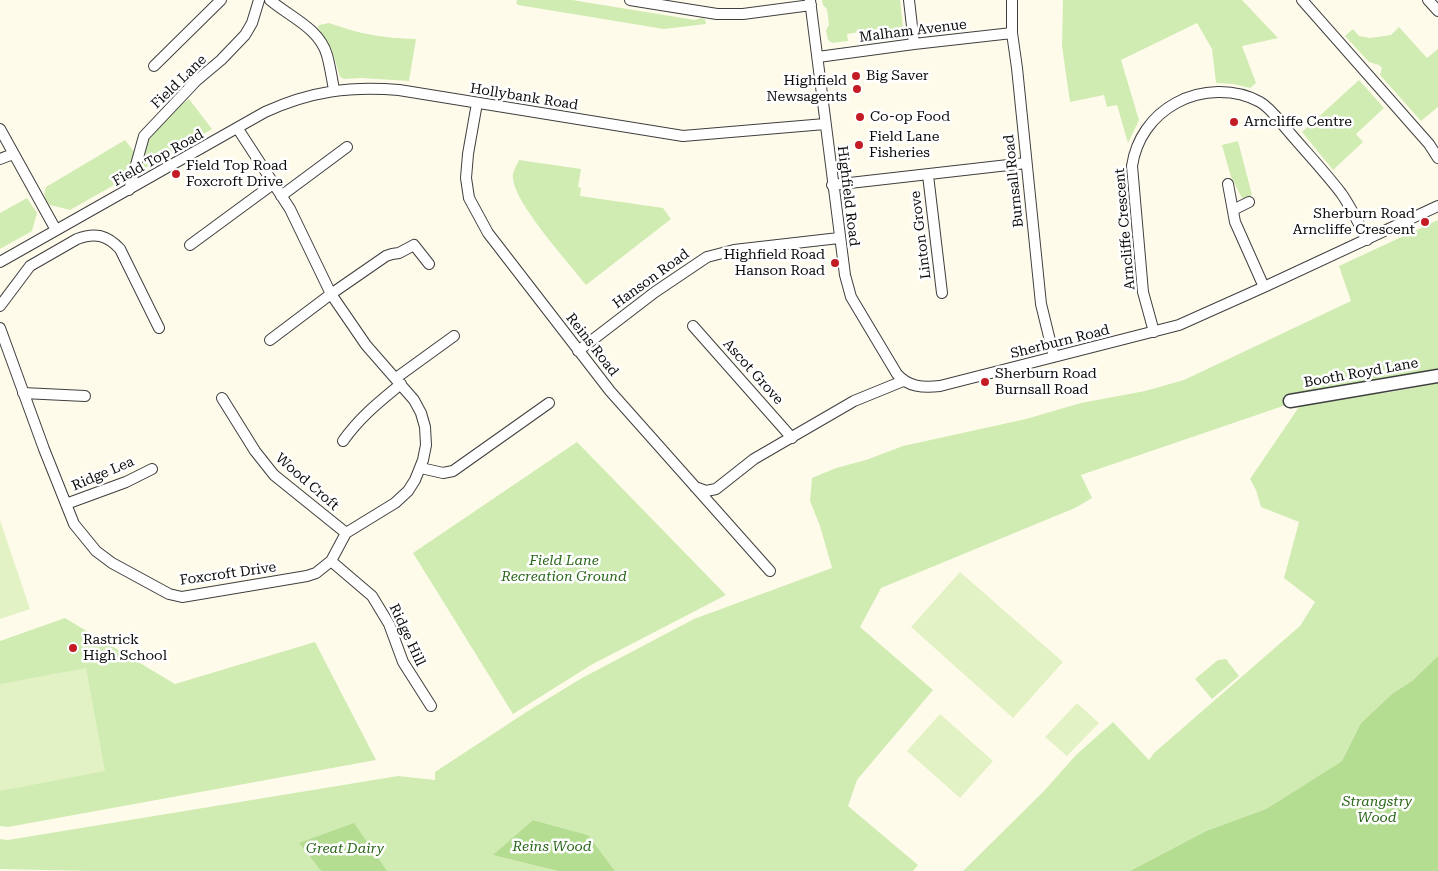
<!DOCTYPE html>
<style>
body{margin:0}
canvas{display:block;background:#fffbeb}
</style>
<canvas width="1438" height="871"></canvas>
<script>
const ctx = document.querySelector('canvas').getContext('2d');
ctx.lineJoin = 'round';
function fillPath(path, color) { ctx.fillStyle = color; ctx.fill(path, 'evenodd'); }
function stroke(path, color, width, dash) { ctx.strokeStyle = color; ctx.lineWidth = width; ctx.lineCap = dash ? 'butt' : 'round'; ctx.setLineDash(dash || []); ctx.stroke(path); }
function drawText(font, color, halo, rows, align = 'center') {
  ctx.font = font + ' "Roboto Serif",serif'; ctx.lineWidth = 5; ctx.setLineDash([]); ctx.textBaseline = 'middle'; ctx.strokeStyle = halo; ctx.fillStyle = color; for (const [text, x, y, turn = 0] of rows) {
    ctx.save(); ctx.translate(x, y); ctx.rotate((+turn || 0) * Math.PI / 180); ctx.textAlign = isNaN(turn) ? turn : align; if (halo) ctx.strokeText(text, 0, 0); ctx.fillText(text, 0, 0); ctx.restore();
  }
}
fillPath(new Path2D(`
 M 517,0 L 572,0 L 695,20 L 701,18 L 705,19 L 706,24 L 664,29 L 518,5 L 516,3 Z
 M 822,0 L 900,0 L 904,36 L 879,39 L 878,29 L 847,34 L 848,41 L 832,43 L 828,40 L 826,30 L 829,25 L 827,9 L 823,5 Z
 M 1063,0 L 1242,0 L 1278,38 L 1242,46 L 1256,83 L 1250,88 L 1233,84 L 1216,83 L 1212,49 L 1197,23 L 1121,60 L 1139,120 L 1128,143 L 1117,105 L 1107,107 L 1104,95 L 1070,102 L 1062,46 Z
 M 329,23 C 360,34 382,38 416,39 L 409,81 L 361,78 L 344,79 L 340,77 L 332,50 L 318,28 L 319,25 Z
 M 1399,27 L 1427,58 L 1438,49 L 1438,107 L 1421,121 L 1380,75 L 1382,68 L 1379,65 L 1369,62 L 1345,36 L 1353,29 L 1359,36 L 1370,38 L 1391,35 Z
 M 1359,80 L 1384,108 L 1356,134 L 1363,142 L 1333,170 L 1302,132 Z
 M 189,99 L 212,129 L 137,173 L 143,144 L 171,112 Z
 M 125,140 L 135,153 L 130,176 L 70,210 L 50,205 C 45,199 43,195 46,187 Z
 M 1238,141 L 1252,195 L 1245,200 L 1242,198 L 1231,177 L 1222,145 Z
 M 519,160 L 581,169 L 578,187 L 581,188 L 580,196 L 663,208 L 671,219 L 586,285 C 569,263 514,203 513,178 C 512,172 517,165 519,160 Z
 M 27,198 L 37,213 L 32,231 L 0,249 L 0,213 Z
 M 1438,220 L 1438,371 L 1286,405 L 1081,475 L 1092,498 L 1075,508 L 881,588 L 860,627 L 933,690 L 857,780 L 848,806 L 918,865 L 913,871 L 615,871 L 588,835 L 533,820 L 494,855 L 558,871 L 387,871 L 299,843 L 321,871 L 91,871 L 0,869 L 0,839 L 8,840 L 398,776 L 435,780 L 435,772 L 531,709 L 582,678 L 694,619 L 832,568 L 820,526 L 810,501 L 812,478 L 836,468 L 866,460 L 903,446 L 1026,419 L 1081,403 L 1145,391 L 1184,380 L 1351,301 L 1339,266 Z
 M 1438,383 L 1438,656 L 1412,681 L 1393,693 L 1361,723 L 1342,761 L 1266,809 L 1206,831 L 1130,871 L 963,871 L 1044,791 L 1076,755 L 1113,722 L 1149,760 L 1154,753 L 1300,626 L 1315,602 L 1284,578 L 1299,522 L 1261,507 L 1256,490 L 1250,479 L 1303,401 L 1391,392 Z
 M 577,442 L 726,595 L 591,665 L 513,714 L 413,553 Z
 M 65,618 L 175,684 L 315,642 L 376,760 L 8,827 L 0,826 L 0,641 Z
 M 1226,659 L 1239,676 L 1212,699 L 1195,679 L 1218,660 Z`), '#d0ecb3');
fillPath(new Path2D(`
 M 1438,656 L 1438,871 L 1130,871 L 1206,831 L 1266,809 L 1342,761 L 1361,723 L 1393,693 L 1412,681 Z
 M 533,820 L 588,835 L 615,871 L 558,871 L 493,855 Z
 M 354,823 L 387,871 L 321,871 L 299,843 Z`), '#b4dd91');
fillPath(new Path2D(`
 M 0,520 L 30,609 L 0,619 Z
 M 960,572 L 1063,662 L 1013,718 L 911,627 Z
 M 86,668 L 105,771 L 0,791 L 0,684 Z
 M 1077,703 L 1099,723 L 1067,756 L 1045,737 Z
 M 940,714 L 993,761 L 960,798 L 907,751 Z`), '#e3f2c5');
const minor = new Path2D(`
 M 270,0 C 290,17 319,28 327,55 C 330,66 332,78 334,90
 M 630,0 L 717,14 L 743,14 L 811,5
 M 810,0 L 845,275 L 851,297 L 897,374 C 908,387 923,388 940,386 L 1179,325 L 1264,287 L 1438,206
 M 909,0 L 914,44
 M 1012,0 L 1012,33 L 1017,68 L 1041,304 L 1054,357
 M 1302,0 L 1429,144 L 1438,158
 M 1428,0 L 1438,11
 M 818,57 L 914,44 L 1012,33
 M 154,66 L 221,0
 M 477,103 L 468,154 L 466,178 L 469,198 L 488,233 L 610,391 L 770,571
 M 0,129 L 56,230
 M 0,159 L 13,154
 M 928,175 L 942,293
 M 1228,184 L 1235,222 L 1264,287
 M 832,185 L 1026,163
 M 129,190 L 144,136 L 196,81 L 221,60 L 245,35 L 252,23 L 259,0
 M 281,196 L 347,147
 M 1233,210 L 1249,202
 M 190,245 L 273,184
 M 0,262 L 265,112 C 311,91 350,86 399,90 L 683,136 L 825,124
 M 0,306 L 30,266 L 77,239 C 95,232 107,235 120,249 L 159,328
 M 693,326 L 792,438
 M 0,328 L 44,449 L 74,524 L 96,551 L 112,563 L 169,594 L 182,597 L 307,576 L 316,573 L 331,561 L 346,533 L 395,503 L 408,491 L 415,480 L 423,460 L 426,445 L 425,427 L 421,413 L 414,400 L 366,345 L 331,294 L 290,209 L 238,129
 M 1154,332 L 1143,292 L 1132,166 C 1136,139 1152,116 1176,103 C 1201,89 1235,88 1260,102 C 1272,109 1280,122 1289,132 C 1306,152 1325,172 1341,193 C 1351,207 1359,224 1367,240
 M 270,340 L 331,294 L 386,256 L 392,254 L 399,253 L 414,245 L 429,264
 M 578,351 L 655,292 L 707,257 L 734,250 L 839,238
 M 396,378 L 454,336
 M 23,393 L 85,396
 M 222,398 L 255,451 L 274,475 L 346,533
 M 343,441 C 360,417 378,403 401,384
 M 421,468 L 443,473 L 453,471 L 549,403
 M 695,487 L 706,491 L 716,489 L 754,459 L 854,401 L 903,381
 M 66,504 L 126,482 L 152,469
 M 331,561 L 372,596 L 389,624 L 403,662 L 431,706`);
const tertiary = new Path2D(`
 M 1290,401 L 1438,376`);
stroke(minor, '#3f3f3f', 12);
stroke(tertiary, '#3f3f3f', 15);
stroke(minor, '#fff', 10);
stroke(tertiary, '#fff', 12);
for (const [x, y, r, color] of [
 [856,76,5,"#c41c25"],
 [857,89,5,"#c41c25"],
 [860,117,5,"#c41c25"],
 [1234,122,5,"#c41c25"],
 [859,145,5,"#c41c25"],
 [176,174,5,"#c41c25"],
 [1425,222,5,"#c41c25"],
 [835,263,5,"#c41c25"],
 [985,382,5,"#c41c25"],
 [73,648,5,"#c41c25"]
]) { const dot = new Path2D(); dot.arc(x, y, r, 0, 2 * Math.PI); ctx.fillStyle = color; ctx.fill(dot); stroke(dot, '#fff', 2); }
drawText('14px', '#0c0c0c', '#fff', [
 ["Malham Avenue",913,31,-7],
 ["Field Lane",179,82,-44],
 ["Hollybank Road",524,97,9],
 ["Field Top Road",158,158,-29],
 ["Burnsall Road",1014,181,-96],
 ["Highfield Road",848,196,83],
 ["Arncliffe Crescent",1125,229,-95],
 ["Linton Grove",921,235,-97],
 ["Hanson Road",651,279,-36],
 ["Sherburn Road",1060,342,-14],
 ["Reins Road",592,345,52],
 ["Ascot Grove",753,372,48],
 ["Booth Royd Lane",1361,373,-10],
 ["Ridge Lea",103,474,-23],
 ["Wood Croft",307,482,41],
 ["Foxcroft Drive",228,574,-8],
 ["Ridge Hill",407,635,65]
]);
drawText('14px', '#0c0c0c', '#fff', [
 ["Big Saver",866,76],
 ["Highfield",847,81,"right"],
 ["Newsagents",847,97,"right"],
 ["Co-op Food",870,117],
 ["Arncliffe Centre",1244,122],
 ["Field Lane",869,137],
 ["Fisheries",869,153],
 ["Field Top Road",186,166],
 ["Foxcroft Drive",186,182],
 ["Sherburn Road",1415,214,"right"],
 ["Arncliffe Crescent",1415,230,"right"],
 ["Highfield Road",825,255,"right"],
 ["Hanson Road",825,271,"right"],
 ["Sherburn Road",995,374],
 ["Burnsall Road",995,390],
 ["Rastrick",83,640],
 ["High School",83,656]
], 'left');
drawText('italic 14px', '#2a6719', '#fff', [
 ["Field Lane",564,561],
 ["Recreation Ground",564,577],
 ["Strangstry",1377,802],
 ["Wood",1377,818],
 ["Reins Wood",552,847],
 ["Great Dairy",345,849]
]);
</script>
